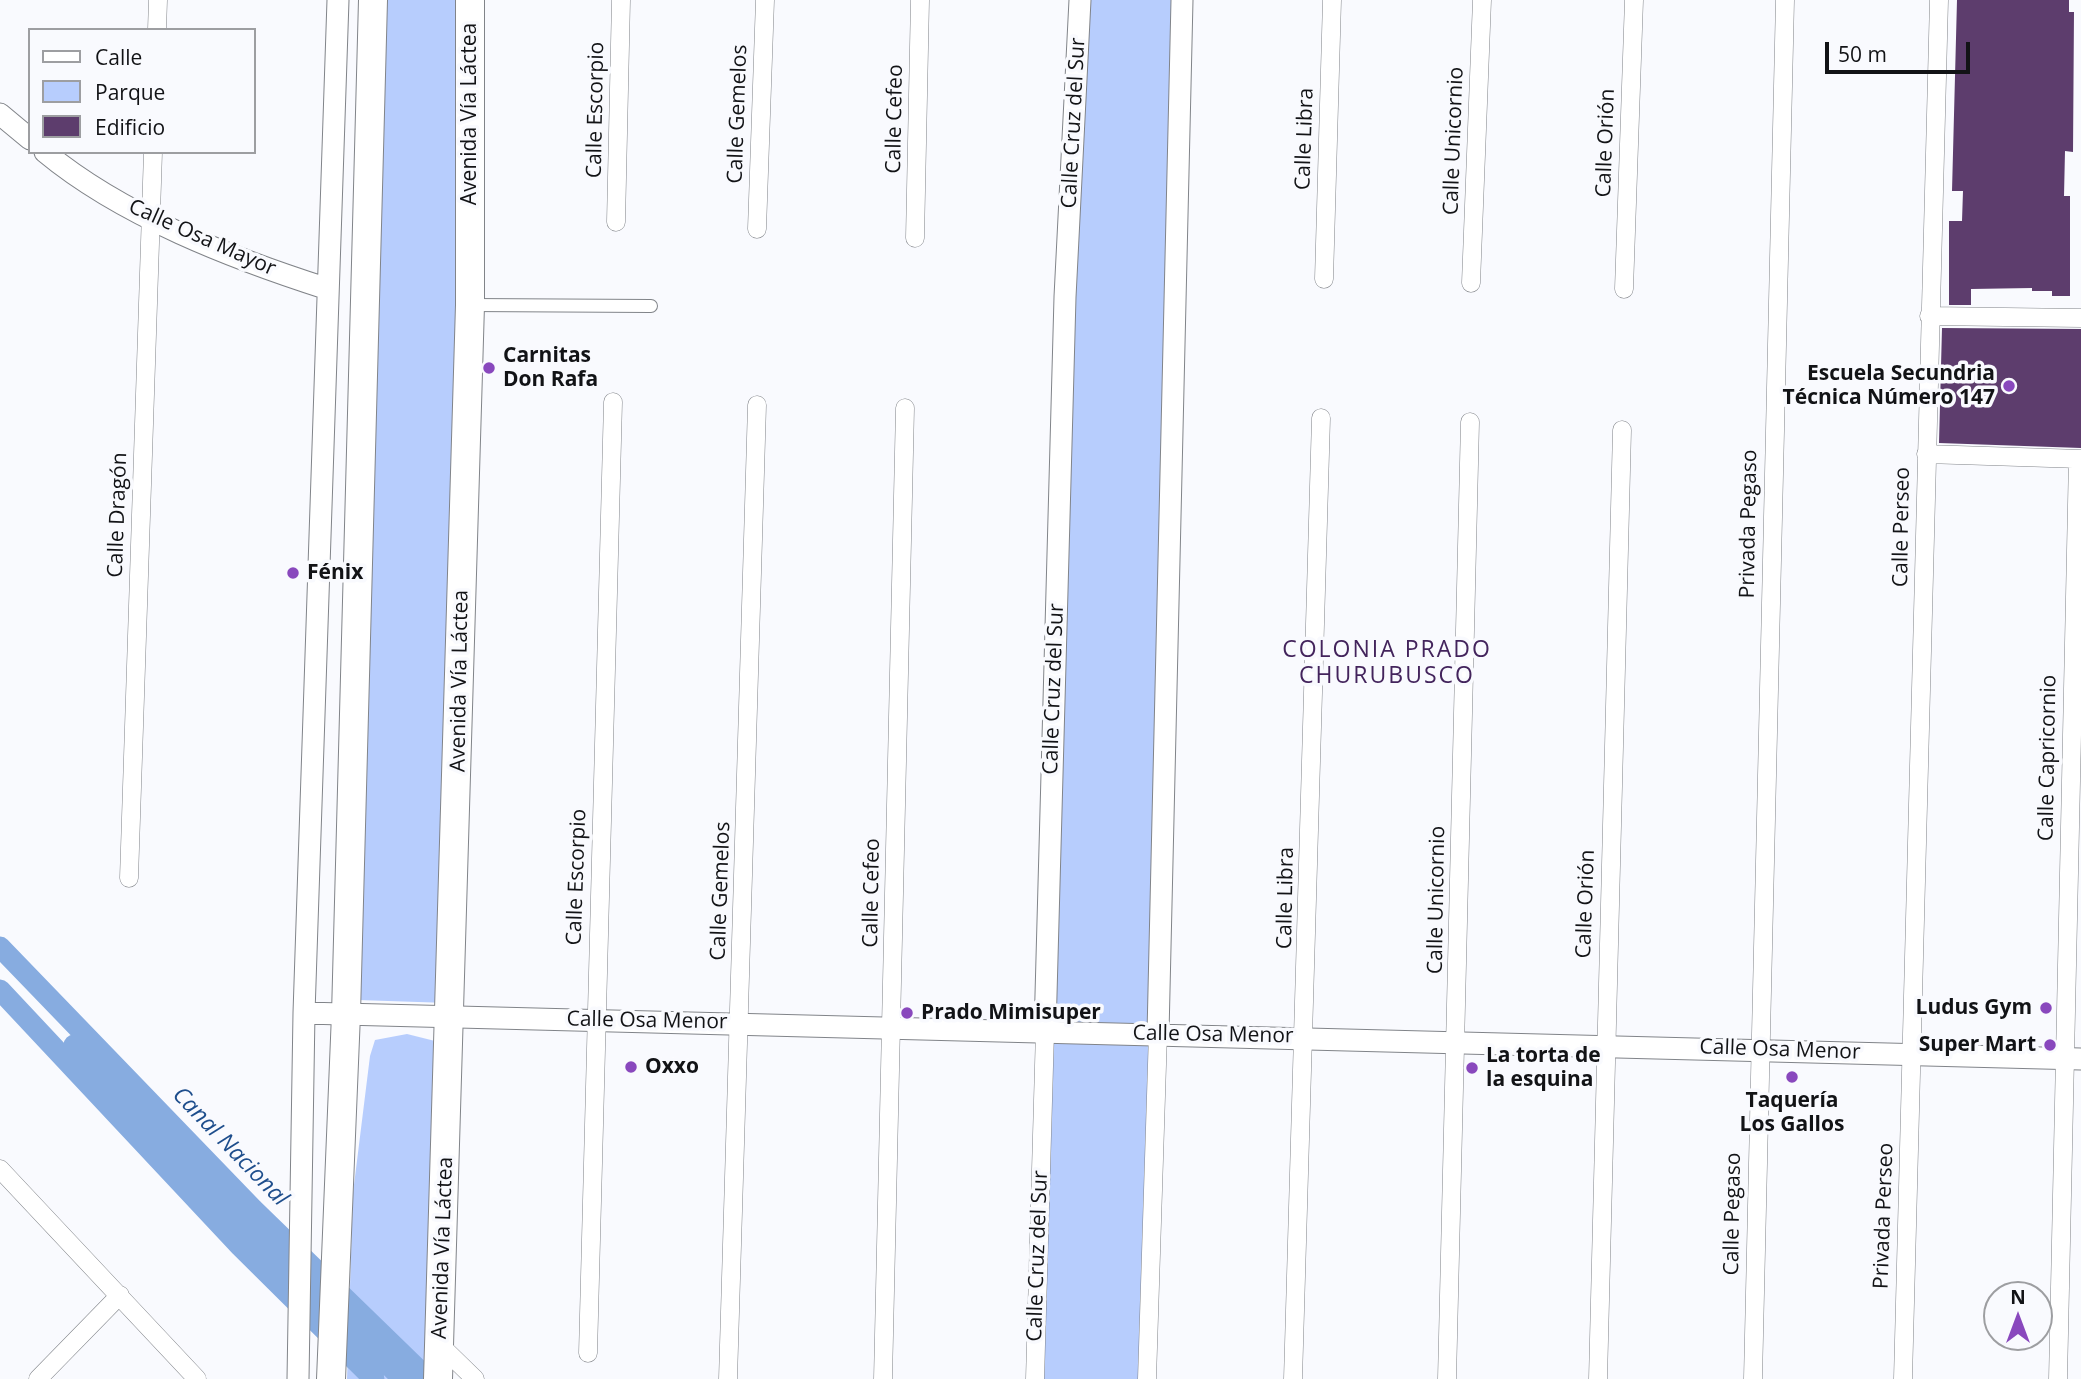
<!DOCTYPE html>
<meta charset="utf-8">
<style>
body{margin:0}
#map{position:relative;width:2081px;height:1379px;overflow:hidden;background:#f9fafe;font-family:"Open Sans",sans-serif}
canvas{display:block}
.legend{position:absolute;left:28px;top:28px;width:228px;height:126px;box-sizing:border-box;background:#f9fafe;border:2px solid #9d9ea1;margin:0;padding:9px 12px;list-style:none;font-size:21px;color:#121316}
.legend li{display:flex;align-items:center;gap:14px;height:35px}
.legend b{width:35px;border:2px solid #9d9ea1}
.north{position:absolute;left:1983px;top:1281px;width:70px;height:70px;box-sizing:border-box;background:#f9fafe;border:2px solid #9d9ea1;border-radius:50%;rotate:0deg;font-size:19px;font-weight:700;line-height:28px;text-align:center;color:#121316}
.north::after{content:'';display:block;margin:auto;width:24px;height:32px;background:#8948bd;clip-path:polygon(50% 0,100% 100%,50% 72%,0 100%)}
.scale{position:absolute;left:1825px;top:42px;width:145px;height:32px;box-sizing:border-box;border:4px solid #121316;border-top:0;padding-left:9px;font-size:21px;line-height:24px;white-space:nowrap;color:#121316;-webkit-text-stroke:5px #f9fafe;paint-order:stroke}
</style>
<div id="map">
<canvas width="2081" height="1379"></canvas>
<ul class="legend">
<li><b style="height:9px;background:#fff"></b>Calle</li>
<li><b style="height:19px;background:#b7cdfd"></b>Parque</li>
<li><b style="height:19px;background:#5d3d6d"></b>Edificio</li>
</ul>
<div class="north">N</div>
<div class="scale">50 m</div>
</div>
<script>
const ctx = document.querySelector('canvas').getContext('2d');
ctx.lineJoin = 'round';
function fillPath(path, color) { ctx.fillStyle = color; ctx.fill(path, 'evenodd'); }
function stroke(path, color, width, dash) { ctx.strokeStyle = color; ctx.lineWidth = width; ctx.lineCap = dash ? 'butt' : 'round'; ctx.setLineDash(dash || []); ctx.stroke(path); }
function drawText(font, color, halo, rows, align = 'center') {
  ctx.font = font + ' "Open Sans",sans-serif'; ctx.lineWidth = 7; ctx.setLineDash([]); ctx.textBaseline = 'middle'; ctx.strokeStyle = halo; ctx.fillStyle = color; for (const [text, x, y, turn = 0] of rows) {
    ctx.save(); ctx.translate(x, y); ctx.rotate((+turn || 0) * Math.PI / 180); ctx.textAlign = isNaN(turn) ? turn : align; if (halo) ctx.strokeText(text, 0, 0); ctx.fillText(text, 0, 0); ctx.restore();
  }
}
fillPath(new Path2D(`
 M 385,0 L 465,0 L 448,1003 L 358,1000 Z
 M 1087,0 L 1175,0 L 1168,392 L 1140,1379 L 1041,1379 L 1048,1003 Z
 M 407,1034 L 439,1042 L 425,1379 L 347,1379 L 353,1193 L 370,1056 L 375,1040 Z`), '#b7cdfd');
stroke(new Path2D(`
 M 0,947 L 253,1209 L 428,1379
 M 0,990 L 240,1246 L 374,1379
 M 74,1045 L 281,1261 L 403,1379`), '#87ace0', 21);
fillPath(new Path2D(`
 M 1957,0 L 2069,0 L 2069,12 L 2074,12 L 2073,152 L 2065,151 L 2064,196 L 2070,196 L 2070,296 L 2052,296 L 2052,291 L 2032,291 L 2032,288 L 1971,289 L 1971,305 L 1949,305 L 1949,221 L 1962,221 L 1963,191 L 1952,191 Z
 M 1942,328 L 2081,329 L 2081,448 L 1939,443 Z`), '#5d3d6d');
const pedestrian = new Path2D(`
 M 470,305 L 651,306`);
const minor = new Path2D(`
 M 157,30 L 158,0
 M 616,222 L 621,0
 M 757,229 L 765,0
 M 915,238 L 920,0
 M 1324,279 L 1332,0
 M 1471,283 L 1482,0
 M 1624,289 L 1634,0
 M 1929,316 L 2081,318
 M 1926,454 L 2081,459
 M 129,878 L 153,152
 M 0,1169 L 197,1379
 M 439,1344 L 475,1379
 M 588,1353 L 613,402
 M 38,1379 L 120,1295
 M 728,1379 L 757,405
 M 883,1379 L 905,408
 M 1035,1379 L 1045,1031
 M 1147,1379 L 1158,1033
 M 1293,1379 L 1321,418
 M 1447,1379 L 1470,422
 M 1598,1379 L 1622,430
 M 1753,1379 L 1785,0
 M 1903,1379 L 1939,0
 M 2058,1379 L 2078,459`);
const tertiary = new Path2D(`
 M 0,114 L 30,139
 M 45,152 C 122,216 234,259 328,289
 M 304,1013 L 2081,1059
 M 1045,1031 L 1065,297 L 1080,0
 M 1158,1033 L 1182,0
 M 298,1379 L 304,1013 L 338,0`);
const primary = new Path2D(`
 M 331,1379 L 346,1014 L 373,0
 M 438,1379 L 470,305 L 470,0`);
stroke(pedestrian, '#818489', 14);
stroke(minor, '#818489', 19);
stroke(tertiary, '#818489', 23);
stroke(primary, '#818489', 30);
stroke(pedestrian, '#fff', 12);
stroke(minor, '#fff', 18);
stroke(tertiary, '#fff', 21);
stroke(primary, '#fff', 28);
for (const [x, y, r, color] of [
 [489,368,7,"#8948bd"],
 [2009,386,7,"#8948bd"],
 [293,573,7,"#8948bd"],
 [2046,1008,7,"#8948bd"],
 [907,1013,7,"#8948bd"],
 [2050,1045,7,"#8948bd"],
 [631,1067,7,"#8948bd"],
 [1472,1068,7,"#8948bd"],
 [1792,1077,7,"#8948bd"]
]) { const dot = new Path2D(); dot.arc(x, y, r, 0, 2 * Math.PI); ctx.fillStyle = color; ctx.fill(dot); stroke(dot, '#f9fafe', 2.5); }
drawText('21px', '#121316', '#f9fafe', [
 ["Calle Escorpio",596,110,-89],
 ["Avenida Vía Láctea",470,114,-90],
 ["Calle Gemelos",738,114,-88],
 ["Calle Cefeo",895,119,-89],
 ["Calle Cruz del Sur",1074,123,-87],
 ["Calle Libra",1305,139,-88],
 ["Calle Unicornio",1454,141,-88],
 ["Calle Orión",1606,143,-88],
 ["Calle Osa Mayor",202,238,24],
 ["Calle Dragón",118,515,-88],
 ["Privada Pegaso",1749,524,-89],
 ["Calle Perseo",1902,527,-89],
 ["Avenida Vía Láctea",460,681,-89],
 ["Calle Cruz del Sur",1054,689,-88],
 ["Calle Capricornio",2048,758,-89],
 ["Calle Escorpio",577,877,-88],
 ["Calle Gemelos",721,891,-88],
 ["Calle Cefeo",872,893,-89],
 ["Calle Libra",1286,898,-89],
 ["Calle Unicornio",1437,900,-89],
 ["Calle Orión",1586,904,-88],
 ["Calle Osa Menor",647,1021,1],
 ["Calle Osa Menor",1213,1035,1],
 ["Calle Osa Menor",1780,1050,2],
 ["Calle Pegaso",1733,1214,-89],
 ["Privada Perseo",1884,1216,-88],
 ["Avenida Vía Láctea",443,1248,-88],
 ["Calle Cruz del Sur",1038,1256,-88]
]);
drawText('bold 21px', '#121316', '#f9fafe', [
 ["Carnitas",503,356],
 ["Don Rafa",503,380],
 ["Escuela Secundria",1995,374,"right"],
 ["Técnica Número 147",1995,398,"right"],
 ["Fénix",307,573],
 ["Ludus Gym",2032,1008,"right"],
 ["Prado Mimisuper",921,1013],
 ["Super Mart",2036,1045,"right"],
 ["La torta de",1486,1056],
 ["la esquina",1486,1080],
 ["Oxxo",645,1067],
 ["Taquería",1792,1101,"center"],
 ["Los Gallos",1792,1125,"center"]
], 'left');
ctx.letterSpacing = '2px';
drawText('23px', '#43245c', '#f9fafe', [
 ["COLONIA PRADO",1387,650],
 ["CHURUBUSCO",1387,676]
]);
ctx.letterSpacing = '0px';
drawText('italic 23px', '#1e4e8c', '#f9fafe', [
 ["Canal Nacional",230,1147,46]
]);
</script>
